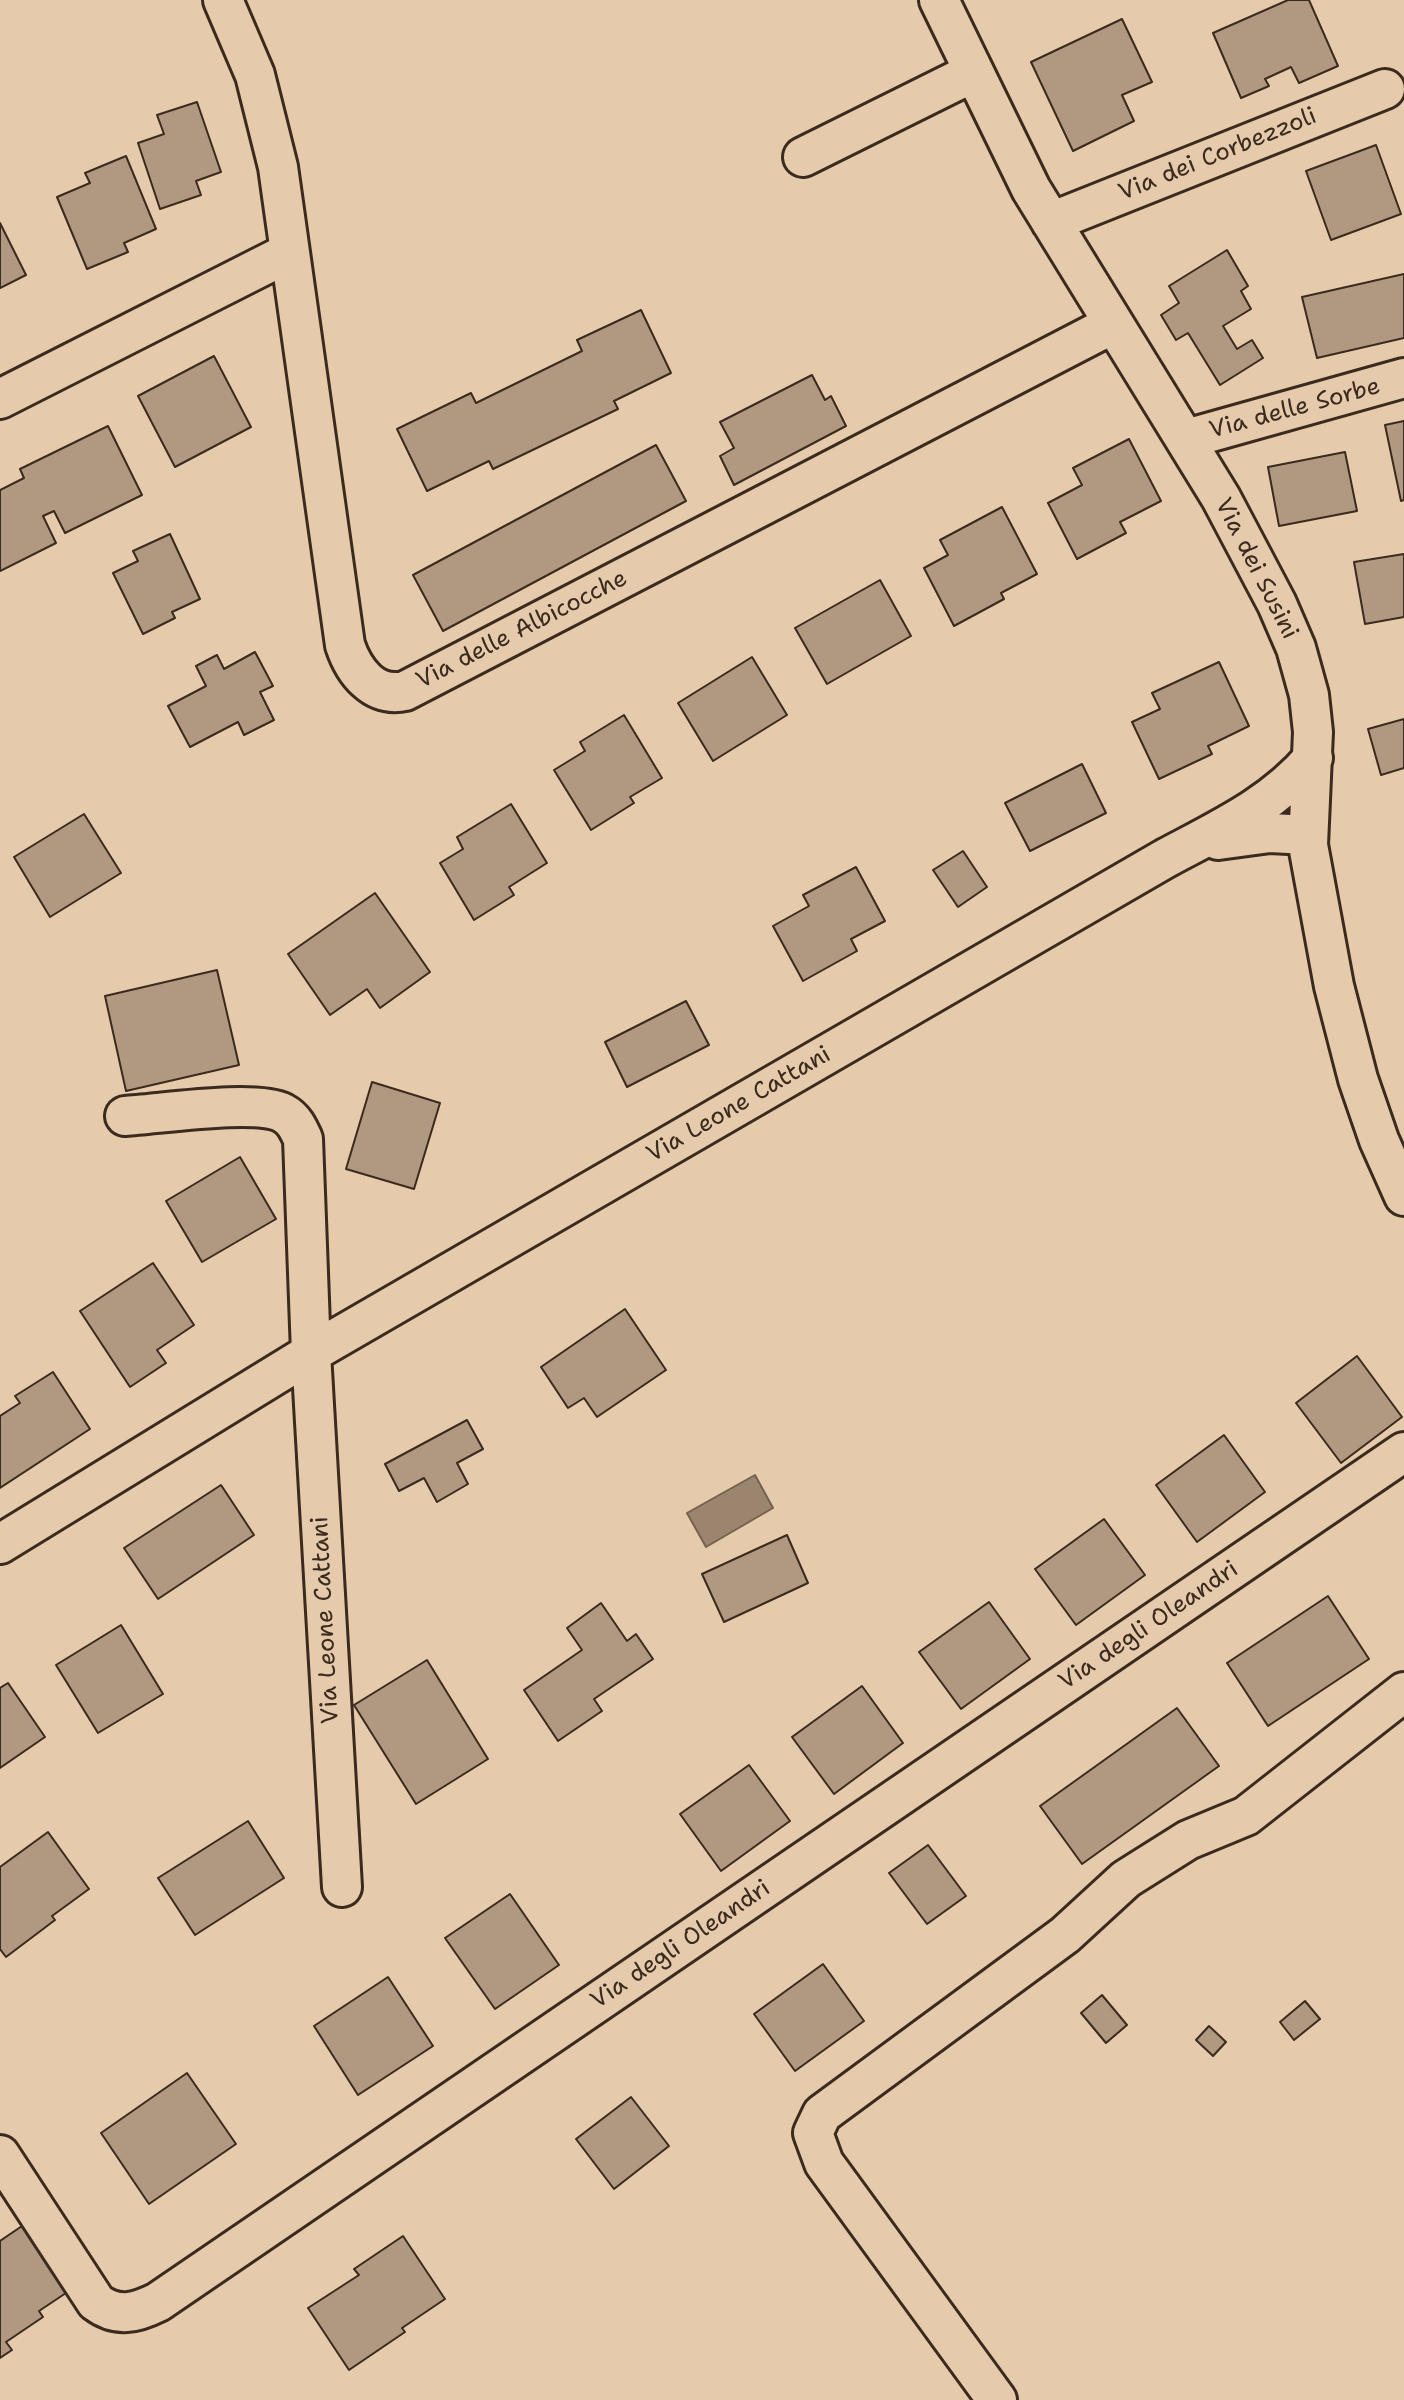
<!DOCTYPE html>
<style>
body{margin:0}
canvas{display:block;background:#e5caac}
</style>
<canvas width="1404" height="2400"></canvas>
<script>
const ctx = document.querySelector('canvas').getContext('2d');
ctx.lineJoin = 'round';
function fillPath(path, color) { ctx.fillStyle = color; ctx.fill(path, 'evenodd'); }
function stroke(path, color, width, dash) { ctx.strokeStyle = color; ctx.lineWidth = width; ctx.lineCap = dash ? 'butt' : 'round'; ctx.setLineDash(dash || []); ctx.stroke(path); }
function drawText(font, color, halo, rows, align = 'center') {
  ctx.font = font + ' "Shantell Sans",sans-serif'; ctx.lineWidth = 6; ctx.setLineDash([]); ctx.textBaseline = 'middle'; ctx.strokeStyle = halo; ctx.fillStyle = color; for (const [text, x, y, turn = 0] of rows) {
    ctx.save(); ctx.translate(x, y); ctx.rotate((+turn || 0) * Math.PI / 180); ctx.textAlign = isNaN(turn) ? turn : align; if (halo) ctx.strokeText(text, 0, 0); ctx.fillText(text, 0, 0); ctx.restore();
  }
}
const water = new Path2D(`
 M 755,1475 L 773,1508 L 706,1547 L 687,1513 Z`);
fillPath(water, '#9b856e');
stroke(water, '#75614e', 2);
const building = new Path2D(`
 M 1288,0 L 1309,0 L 1338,66 L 1299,83 L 1291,67 L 1265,79 L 1269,86 L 1241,98 L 1213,33 Z
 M 1122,19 L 1152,82 L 1122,95 L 1134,121 L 1073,151 L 1031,62 Z
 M 197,102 L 221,172 L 196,181 L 201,195 L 160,209 L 138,143 L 164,134 L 157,115 Z
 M 1376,145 L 1401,214 L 1331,240 L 1306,171 Z
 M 126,156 L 156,229 L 124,243 L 128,252 L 87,269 L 57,197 L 90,183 L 85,173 Z
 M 0,223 L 26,275 L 0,288 Z
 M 1227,250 L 1248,286 L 1241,291 L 1251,309 L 1223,326 L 1237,349 L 1252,340 L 1263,358 L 1220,385 L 1188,333 L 1176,340 L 1161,315 L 1179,303 L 1169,286 Z
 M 1404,274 L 1404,338 L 1317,358 L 1302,297 Z
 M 641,310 L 671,373 L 614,401 L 618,409 L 493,469 L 489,461 L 427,491 L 397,429 L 471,393 L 476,403 L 582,351 L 577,340 Z
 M 214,356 L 251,427 L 175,467 L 138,396 Z
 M 812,375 L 825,400 L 831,396 L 846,426 L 734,485 L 720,456 L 734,448 L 720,422 Z
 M 1404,421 L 1404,500 L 1401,501 L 1385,425 Z
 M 108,426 L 142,495 L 65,533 L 54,511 L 43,516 L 56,543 L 0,571 L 0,490 L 24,478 L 20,469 Z
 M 1129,439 L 1161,501 L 1120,522 L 1126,533 L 1077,559 L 1048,503 L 1082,485 L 1073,468 Z
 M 656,445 L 686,501 L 443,631 L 413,575 Z
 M 1345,452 L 1357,511 L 1279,526 L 1268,467 Z
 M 1002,507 L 1037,574 L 1001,593 L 1004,599 L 954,626 L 924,568 L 948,555 L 940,540 Z
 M 170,534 L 200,599 L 172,612 L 175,618 L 143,634 L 113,573 L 138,561 L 133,551 Z
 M 1404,554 L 1404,617 L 1365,624 L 1354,562 Z
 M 880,580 L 911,636 L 827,684 L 795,628 Z
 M 255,652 L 273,686 L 260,692 L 274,720 L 244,735 L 238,722 L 190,747 L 168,706 L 206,686 L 196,666 L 217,655 L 224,669 Z
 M 752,657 L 787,715 L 713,761 L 678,703 Z
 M 1219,662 L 1249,726 L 1208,746 L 1212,754 L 1159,779 L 1132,722 L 1160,709 L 1152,693 Z
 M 624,715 L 662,778 L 630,797 L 634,803 L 591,830 L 554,770 L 585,751 L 580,742 Z
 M 1404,719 L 1404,768 L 1381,775 L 1368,729 Z
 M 1082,764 L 1106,813 L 1030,851 L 1005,803 Z
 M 511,804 L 547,863 L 509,887 L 514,895 L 474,920 L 440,863 L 463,849 L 457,837 Z
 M 84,814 L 121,873 L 50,917 L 14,857 Z
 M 963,851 L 987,887 L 958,907 L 933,870 Z
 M 856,867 L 885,921 L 851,939 L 857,951 L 803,981 L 773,926 L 809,906 L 803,895 Z
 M 375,893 L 430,972 L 380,1008 L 367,989 L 330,1015 L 288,954 Z
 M 217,970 L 239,1065 L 126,1091 L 105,996 Z
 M 686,1001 L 709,1045 L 627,1087 L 605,1042 Z
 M 372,1082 L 440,1103 L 414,1189 L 346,1169 Z
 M 240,1157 L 276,1219 L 202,1262 L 166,1201 Z
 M 153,1263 L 194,1325 L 157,1350 L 166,1363 L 130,1387 L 80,1311 Z
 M 625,1309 L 666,1370 L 597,1417 L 584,1398 L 568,1408 L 541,1367 Z
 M 1357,1356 L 1402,1417 L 1341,1463 L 1296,1403 Z
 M 53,1372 L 90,1429 L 0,1488 L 0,1416 L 20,1403 L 15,1396 Z
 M 467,1420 L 483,1449 L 457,1463 L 468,1484 L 437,1502 L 424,1478 L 399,1491 L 385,1464 Z
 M 1224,1435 L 1265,1492 L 1197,1542 L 1156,1485 Z
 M 221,1485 L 254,1535 L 158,1599 L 124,1548 Z
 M 1104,1519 L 1145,1575 L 1076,1625 L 1035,1569 Z
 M 787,1535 L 808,1583 L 724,1622 L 702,1574 Z
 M 1328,1596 L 1369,1659 L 1268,1726 L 1227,1663 Z
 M 989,1602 L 1030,1659 L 961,1709 L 919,1652 Z
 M 601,1603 L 627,1641 L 636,1634 L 653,1659 L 594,1699 L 602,1711 L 558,1741 L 524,1690 L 582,1650 L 567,1628 Z
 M 121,1625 L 163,1694 L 98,1733 L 56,1665 Z
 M 427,1660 L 488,1759 L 416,1804 L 354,1705 Z
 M 8,1683 L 45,1737 L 0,1768 L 0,1688 Z
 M 862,1686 L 903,1743 L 834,1794 L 792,1737 Z
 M 1177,1708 L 1219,1766 L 1082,1864 L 1040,1806 Z
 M 749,1765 L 790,1821 L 721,1871 L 680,1814 Z
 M 248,1821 L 284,1878 L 195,1935 L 158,1878 Z
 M 48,1832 L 89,1889 L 52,1916 L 55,1920 L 6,1957 L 0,1949 L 0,1867 Z
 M 928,1845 L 966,1896 L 927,1924 L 889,1873 Z
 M 510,1894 L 559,1965 L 495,2009 L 445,1938 Z
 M 823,1964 L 864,2021 L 795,2071 L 754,2014 Z
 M 388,1977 L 433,2046 L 358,2095 L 314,2026 Z
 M 1102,1995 L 1127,2025 L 1106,2043 L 1081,2013 Z
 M 1305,2001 L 1320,2019 L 1294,2040 L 1280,2022 Z
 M 1209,2026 L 1226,2042 L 1213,2056 L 1196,2040 Z
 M 187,2073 L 236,2144 L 149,2204 L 101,2133 Z
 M 631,2097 L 669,2146 L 614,2189 L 576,2139 Z
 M 25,2224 L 69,2291 L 39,2311 L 43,2317 L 6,2342 L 12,2350 L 0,2358 L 0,2241 Z
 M 403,2236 L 445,2299 L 402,2328 L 405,2332 L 349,2370 L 308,2308 L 359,2275 L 354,2269 Z`);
fillPath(building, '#b19880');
stroke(building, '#3b2a1e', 2);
const minor = new Path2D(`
 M 223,0 L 255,75 L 278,167 L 345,645 C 354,672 374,698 405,691 L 1113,324
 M 939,0 L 1031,189 L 1221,498 L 1277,604 L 1296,648 L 1309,695 L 1313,732 L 1308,845 L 1334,986 L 1358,1079 L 1379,1140 L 1404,1196
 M 803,157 L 972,73
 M 1051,222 L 1385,89
 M 0,399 L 290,252
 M 1186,439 L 1404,378
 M 1218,840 L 1270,833 L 1308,835
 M 125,1116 C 160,1114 255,1099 283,1113 C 294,1119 298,1128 303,1139 L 311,1353 L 342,1887
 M 0,1544 L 311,1353 L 1166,858 C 1220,829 1273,805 1313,758
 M 0,2155 L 96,2302 C 117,2318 136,2313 158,2302 L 1404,1452
 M 997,2400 L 824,2163 L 813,2133 L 822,2114 L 1065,1935 L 1126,1879 L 1188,1840 L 1246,1816 L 1404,1692`);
stroke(minor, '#3b2a1e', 44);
stroke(minor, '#e5caac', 38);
drawText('24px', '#3b2a1e', '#e5caac', [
 ["Via dei Corbezzoli",1218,155,-22],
 ["Via delle Sorbe",1295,409,-15],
 ["Via dei Susini",1256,569,63],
 ["Via delle Albicocche",522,630,-27],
 ["Via Leone Cattani",739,1105,-30],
 ["Via Leone Cattani",326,1620,-93],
 ["Via degli Oleandri",1149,1626,-34],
 ["Via degli Oleandri",681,1945,-34]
]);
</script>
